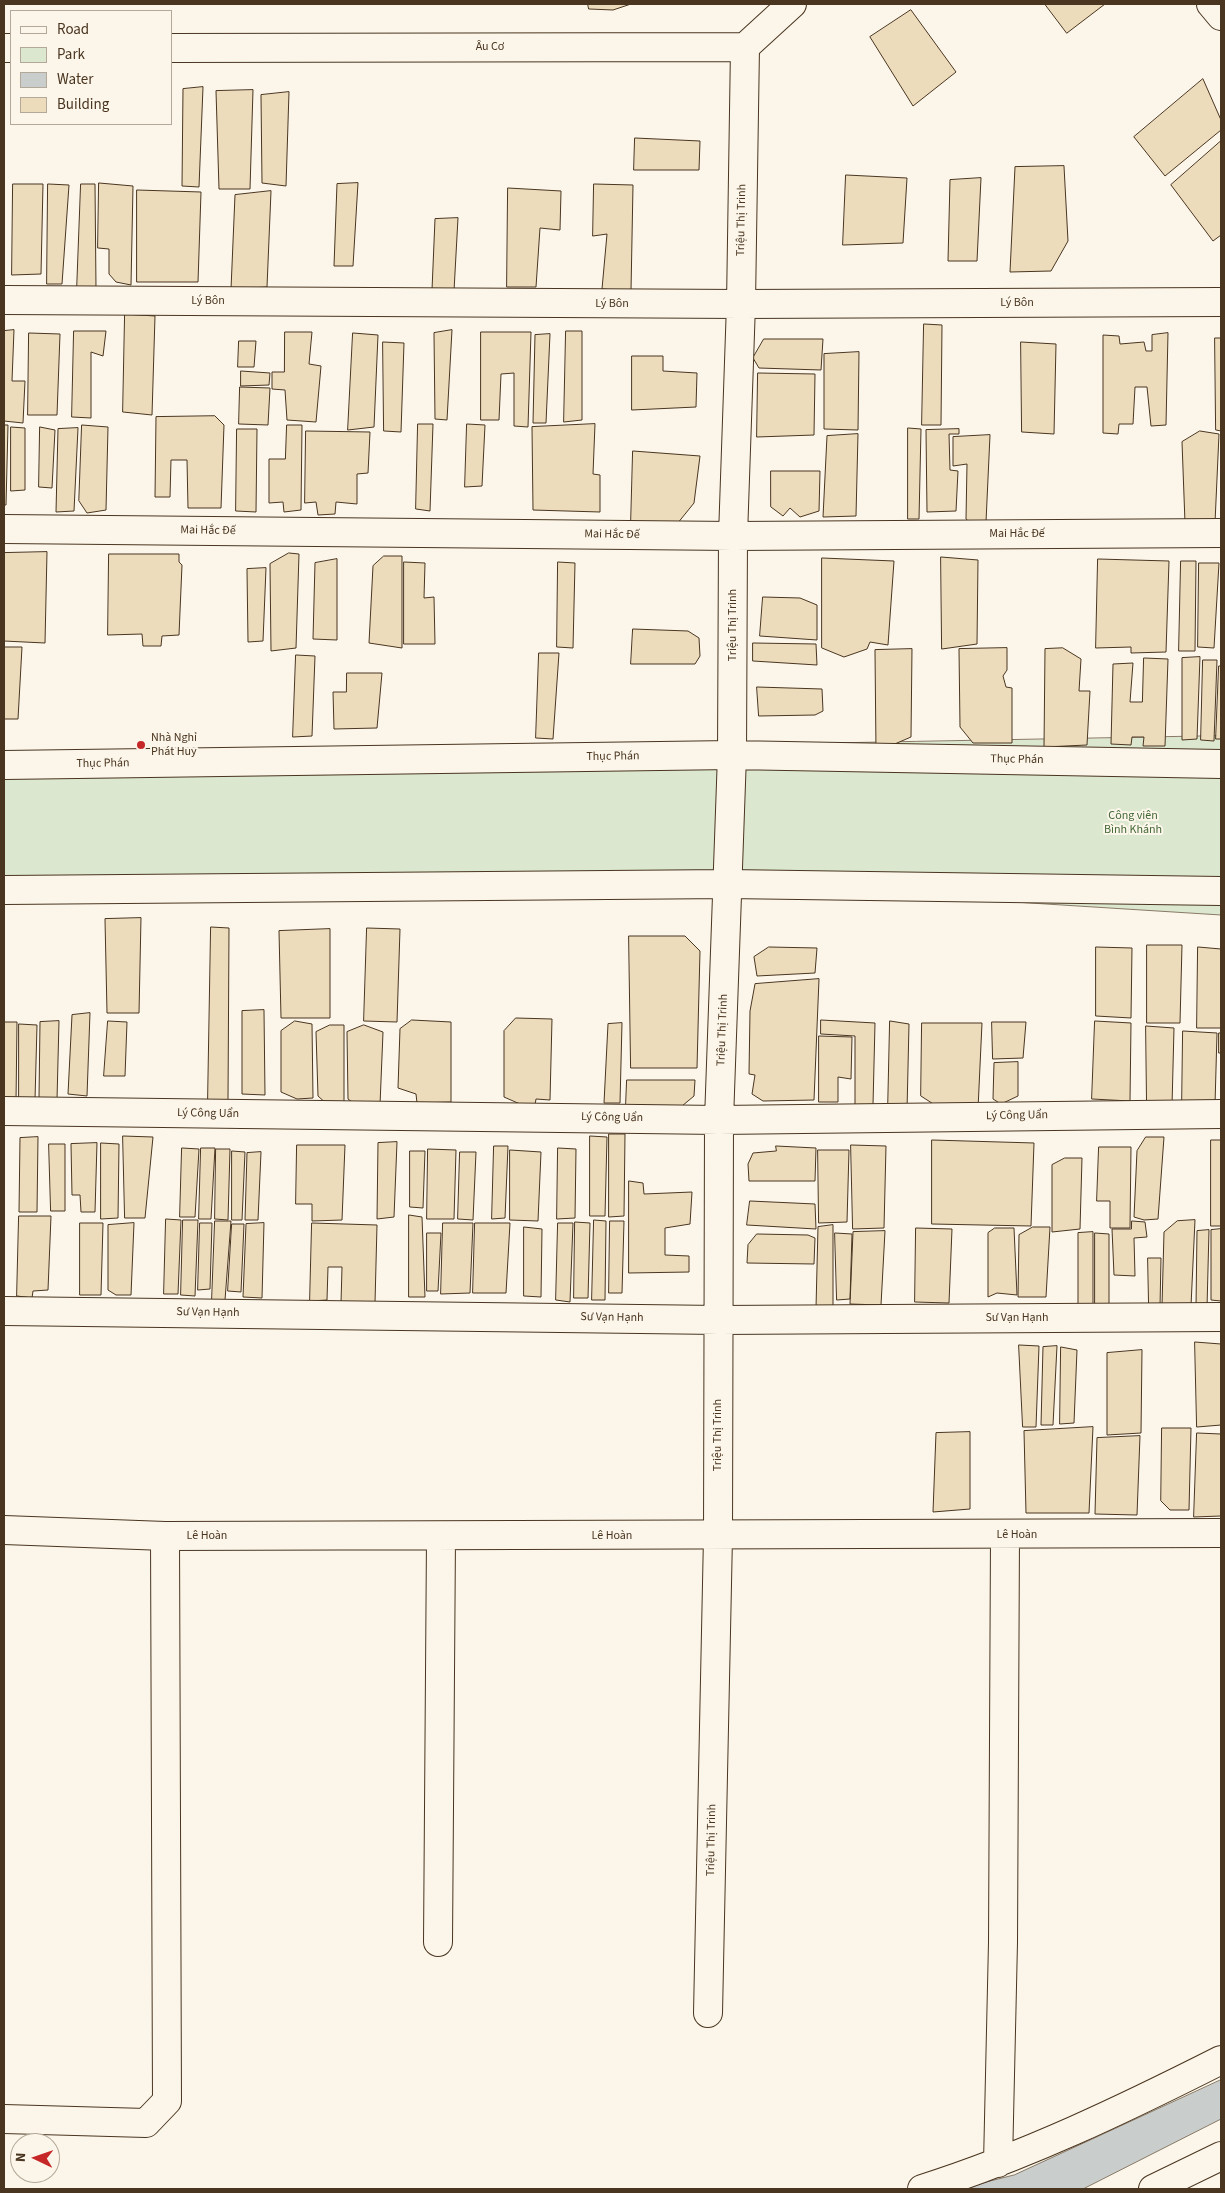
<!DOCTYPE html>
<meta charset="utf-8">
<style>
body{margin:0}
#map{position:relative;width:1225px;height:2193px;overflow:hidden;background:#fbf6e9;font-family:"Source Sans 3",sans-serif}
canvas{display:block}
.frame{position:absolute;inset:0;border:5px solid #4a3520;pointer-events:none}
.legend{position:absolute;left:10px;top:10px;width:162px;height:115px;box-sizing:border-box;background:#fbf6e9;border:1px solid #b4a999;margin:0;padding:6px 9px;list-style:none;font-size:15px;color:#4a3520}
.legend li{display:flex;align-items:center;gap:10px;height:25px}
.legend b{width:25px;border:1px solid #b4a999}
.north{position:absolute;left:10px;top:2133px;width:50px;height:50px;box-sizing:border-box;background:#fbf6e9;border:1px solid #b4a999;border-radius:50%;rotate:273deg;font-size:14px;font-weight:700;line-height:20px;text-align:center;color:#4a3520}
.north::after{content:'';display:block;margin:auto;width:18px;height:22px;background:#c62828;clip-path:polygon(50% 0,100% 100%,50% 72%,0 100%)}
</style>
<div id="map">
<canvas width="1225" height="2193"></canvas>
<div class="frame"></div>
<ul class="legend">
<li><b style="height:6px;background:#fbf6e9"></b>Road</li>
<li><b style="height:14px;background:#dce7d0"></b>Park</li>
<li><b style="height:14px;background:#c9cecd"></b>Water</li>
<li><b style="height:14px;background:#ecdcbc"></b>Building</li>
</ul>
<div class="north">N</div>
</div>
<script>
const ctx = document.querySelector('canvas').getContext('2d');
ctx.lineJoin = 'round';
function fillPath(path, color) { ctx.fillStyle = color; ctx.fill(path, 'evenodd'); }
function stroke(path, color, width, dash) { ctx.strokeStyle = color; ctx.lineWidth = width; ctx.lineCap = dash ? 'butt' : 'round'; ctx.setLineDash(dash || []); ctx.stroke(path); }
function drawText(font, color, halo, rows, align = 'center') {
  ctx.font = font + ' "Source Sans 3",sans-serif'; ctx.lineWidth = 4; ctx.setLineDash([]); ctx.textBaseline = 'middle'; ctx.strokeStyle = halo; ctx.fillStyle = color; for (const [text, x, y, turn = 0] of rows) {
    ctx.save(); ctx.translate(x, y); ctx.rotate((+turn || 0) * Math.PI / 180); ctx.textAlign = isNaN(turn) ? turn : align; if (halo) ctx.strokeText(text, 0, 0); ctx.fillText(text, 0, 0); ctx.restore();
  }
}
const green = new Path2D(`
 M 1221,736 L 1221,915 L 728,884 L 4,890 L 4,759 Z`);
fillPath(green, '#dce7d0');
stroke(green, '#887966', 1);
const water = new Path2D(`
 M 1221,2080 L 1221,2119 L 1083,2189 L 958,2189 L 1014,2175 Z`);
fillPath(water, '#c9cecd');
stroke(water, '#887966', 1);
const building = new Path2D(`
 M 588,4 L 631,4 L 613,10 L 589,9 Z
 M 1045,4 L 1105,4 L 1067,33 Z
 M 911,10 L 956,72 L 913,106 L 870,37 Z
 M 1203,79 L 1221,120 L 1221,130 L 1165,176 L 1134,137 Z
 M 203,87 L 199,187 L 182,186 L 183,89 Z
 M 253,90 L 250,189 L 219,189 L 216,91 Z
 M 289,92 L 286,186 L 262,183 L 261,95 Z
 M 635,138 L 700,141 L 699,170 L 634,170 Z
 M 1221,141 L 1221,235 L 1213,241 L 1171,185 Z
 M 1064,166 L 1068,241 L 1051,271 L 1010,272 L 1015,167 Z
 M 846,175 L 907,178 L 903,243 L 843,245 Z
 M 981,178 L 977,261 L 948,261 L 950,180 Z
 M 99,183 L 133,186 L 131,285 L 116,282 L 109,274 L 109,249 L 98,248 Z
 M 358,183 L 353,266 L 334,266 L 337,184 Z
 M 13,184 L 43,184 L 41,274 L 12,275 Z
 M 48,184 L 69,185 L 62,284 L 47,284 Z
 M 81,184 L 95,184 L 96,289 L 77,290 Z
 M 594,184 L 633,185 L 631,291 L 602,289 L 607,234 L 593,236 Z
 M 508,188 L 561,191 L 560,230 L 540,228 L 536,287 L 507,287 Z
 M 137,190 L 201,192 L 198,282 L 137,282 Z
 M 271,191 L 267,287 L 231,289 L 235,195 Z
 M 458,218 L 454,291 L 432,290 L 435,219 Z
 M 125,314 L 155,316 L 152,415 L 123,412 Z
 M 924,324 L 942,325 L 941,425 L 922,425 Z
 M 14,330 L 12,381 L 25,381 L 23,423 L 4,421 L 4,331 Z
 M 452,330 L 447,420 L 435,419 L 434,333 Z
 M 74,331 L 106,331 L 103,356 L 91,352 L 91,418 L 72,417 Z
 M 566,331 L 582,331 L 582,420 L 564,422 Z
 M 285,332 L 312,332 L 309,364 L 321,366 L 316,422 L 287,420 L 285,390 L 272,389 L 272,372 L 284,372 Z
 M 481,332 L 531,332 L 528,427 L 514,426 L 514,373 L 501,374 L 499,420 L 481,420 Z
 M 29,333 L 60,334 L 57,415 L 28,415 Z
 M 353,333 L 378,335 L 374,427 L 348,430 Z
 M 1168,333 L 1166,425 L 1151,426 L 1147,387 L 1135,387 L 1133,424 L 1119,424 L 1118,434 L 1103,433 L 1103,335 L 1119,336 L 1120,344 L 1144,342 L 1146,351 L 1152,351 L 1152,335 Z
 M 550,334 L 546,423 L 533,423 L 535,335 Z
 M 1215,338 L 1221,338 L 1221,431 L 1216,430 Z
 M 764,339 L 823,339 L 821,370 L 759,368 L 753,358 Z
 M 239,341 L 256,341 L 254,367 L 238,367 Z
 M 383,342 L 404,343 L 401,432 L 384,431 Z
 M 1021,342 L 1056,344 L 1054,434 L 1022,432 Z
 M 859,352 L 858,430 L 824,429 L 824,354 Z
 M 632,356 L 663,356 L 663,371 L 697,373 L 696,407 L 632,410 Z
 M 241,371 L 270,373 L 269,385 L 241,386 Z
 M 758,373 L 815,374 L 814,435 L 757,437 Z
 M 240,387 L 270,388 L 268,425 L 239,424 Z
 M 215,416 L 224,425 L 221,508 L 188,508 L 187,460 L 171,460 L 170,497 L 155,497 L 156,417 Z
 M 418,424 L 433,424 L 430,511 L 416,509 Z
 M 467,424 L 485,425 L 482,486 L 465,487 Z
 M 595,424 L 593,474 L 600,475 L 600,512 L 533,510 L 532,427 Z
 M 4,425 L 8,425 L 6,505 L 4,505 Z
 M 82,425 L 108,427 L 106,510 L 87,513 L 79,501 Z
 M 287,425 L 302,425 L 301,510 L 284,512 L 283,502 L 269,503 L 269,459 L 285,459 Z
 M 11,427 L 25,428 L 25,490 L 11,491 Z
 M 40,427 L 55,430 L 52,488 L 39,487 Z
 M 78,428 L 74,511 L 56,512 L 58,429 Z
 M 908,428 L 921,429 L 919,519 L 908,519 Z
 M 237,429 L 257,429 L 256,512 L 236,511 Z
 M 959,429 L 959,434 L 949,434 L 950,470 L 958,471 L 956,511 L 927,512 L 926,430 Z
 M 306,431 L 370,432 L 368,473 L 357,474 L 357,504 L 336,502 L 335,514 L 318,515 L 316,502 L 305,503 Z
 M 1200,431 L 1219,434 L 1215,523 L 1185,523 L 1182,442 Z
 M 858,434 L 856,516 L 823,517 L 827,436 Z
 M 990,435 L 986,522 L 975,527 L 966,519 L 967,464 L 953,466 L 953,437 Z
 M 633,451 L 700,456 L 694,503 L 677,524 L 631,524 Z
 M 771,471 L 820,471 L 819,511 L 800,517 L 790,508 L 783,516 L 771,507 Z
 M 47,552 L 45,643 L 4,641 L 4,553 Z
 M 289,553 L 299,554 L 296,648 L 271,651 L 270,564 Z
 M 109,554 L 179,554 L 179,562 L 182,565 L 179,635 L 162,636 L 161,646 L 143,646 L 142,634 L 108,635 Z
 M 384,556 L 402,556 L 402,648 L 369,643 L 373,566 Z
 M 941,557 L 978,560 L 977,644 L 942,649 Z
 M 822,558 L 894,561 L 888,645 L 870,642 L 867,649 L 844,657 L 822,648 Z
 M 337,559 L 337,640 L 313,639 L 315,563 Z
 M 1098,559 L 1169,561 L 1166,652 L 1131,653 L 1131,647 L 1096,648 Z
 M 1181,561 L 1196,561 L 1195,651 L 1179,651 Z
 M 404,562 L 425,563 L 424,598 L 434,597 L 435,644 L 404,644 Z
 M 558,562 L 575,563 L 573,648 L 557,647 Z
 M 1199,563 L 1219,563 L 1214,648 L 1198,647 Z
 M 266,568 L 263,641 L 248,642 L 247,569 Z
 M 763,597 L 800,598 L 817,605 L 817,640 L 760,636 Z
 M 633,629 L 688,631 L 699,638 L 700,656 L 695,664 L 631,664 Z
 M 753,643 L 816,644 L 817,665 L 753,661 Z
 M 4,647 L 22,647 L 18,719 L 4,719 Z
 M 1007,648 L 1007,670 L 1003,676 L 1006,687 L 1012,688 L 1012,743 L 973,743 L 960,727 L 959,649 Z
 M 1063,648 L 1081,659 L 1079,691 L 1090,691 L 1087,745 L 1044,747 L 1045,649 Z
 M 912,649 L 911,737 L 876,752 L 875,650 Z
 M 539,653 L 559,653 L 553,739 L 536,738 Z
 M 296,655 L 315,656 L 312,736 L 293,737 Z
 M 1200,657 L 1197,739 L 1182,740 L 1182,658 Z
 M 1144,658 L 1168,659 L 1165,746 L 1143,746 L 1144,737 L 1132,737 L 1131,745 L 1111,744 L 1113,664 L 1133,663 L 1130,702 L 1142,702 Z
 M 1203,660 L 1217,660 L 1214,741 L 1201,740 Z
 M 1219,666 L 1221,666 L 1221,739 L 1216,739 Z
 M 347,673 L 382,673 L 377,728 L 334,729 L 333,692 L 346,692 Z
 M 757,687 L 822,689 L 823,711 L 815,715 L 759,716 Z
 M 141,918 L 139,1013 L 107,1013 L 105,919 Z
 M 211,927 L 229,928 L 228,1101 L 208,1100 Z
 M 367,928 L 400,929 L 397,1022 L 364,1021 Z
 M 330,929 L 330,1018 L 281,1018 L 279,931 Z
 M 629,936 L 685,936 L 700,951 L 697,1068 L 631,1068 Z
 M 1147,945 L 1182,945 L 1180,1023 L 1147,1023 Z
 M 769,947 L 817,948 L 815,973 L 757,976 L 754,957 Z
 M 1096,947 L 1132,948 L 1131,1018 L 1096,1016 Z
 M 1198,947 L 1221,949 L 1221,1028 L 1197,1028 Z
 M 819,979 L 814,1100 L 763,1101 L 752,1094 L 755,1075 L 749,1074 L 750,1011 L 755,984 Z
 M 264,1010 L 265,1095 L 242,1094 L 242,1011 Z
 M 90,1013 L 87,1096 L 68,1094 L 72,1015 Z
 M 516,1018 L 552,1019 L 550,1100 L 536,1099 L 535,1105 L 520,1104 L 504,1097 L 504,1031 Z
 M 412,1020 L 451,1022 L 451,1102 L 417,1103 L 416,1094 L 398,1088 L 400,1029 Z
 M 821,1020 L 875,1023 L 873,1105 L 855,1106 L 855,1036 L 821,1034 Z
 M 59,1021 L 57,1100 L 39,1098 L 40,1022 Z
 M 108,1021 L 127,1022 L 125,1076 L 104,1076 Z
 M 295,1021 L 312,1024 L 313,1098 L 297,1099 L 281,1092 L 281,1031 Z
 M 890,1021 L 909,1024 L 907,1111 L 888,1111 Z
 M 1095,1021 L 1131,1023 L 1130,1101 L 1092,1099 Z
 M 4,1022 L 17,1022 L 16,1102 L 4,1102 Z
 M 992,1022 L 1026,1022 L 1023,1058 L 993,1059 Z
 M 622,1023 L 620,1103 L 604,1103 L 608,1024 Z
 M 922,1023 L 982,1023 L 978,1109 L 941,1109 L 921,1096 Z
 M 19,1024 L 37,1025 L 35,1100 L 19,1101 Z
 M 330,1025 L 344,1025 L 344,1106 L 329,1106 L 318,1096 L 316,1032 Z
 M 364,1025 L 383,1032 L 380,1105 L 359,1107 L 348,1099 L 347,1032 Z
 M 1146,1026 L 1174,1028 L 1172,1106 L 1147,1108 Z
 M 1183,1031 L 1217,1033 L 1215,1105 L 1182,1107 Z
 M 1219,1033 L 1221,1033 L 1221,1053 L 1219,1053 Z
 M 819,1036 L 852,1037 L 851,1079 L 838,1077 L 838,1102 L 819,1102 Z
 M 1018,1062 L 1018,1096 L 1001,1104 L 993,1099 L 994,1063 Z
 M 627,1080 L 695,1080 L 694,1096 L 682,1106 L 626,1105 Z
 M 609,1134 L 625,1134 L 624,1216 L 609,1217 Z
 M 123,1136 L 153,1137 L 145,1218 L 125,1218 Z
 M 590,1136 L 607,1137 L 605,1216 L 590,1216 Z
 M 38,1137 L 37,1212 L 19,1212 L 20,1138 Z
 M 1146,1137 L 1164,1137 L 1158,1219 L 1144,1220 L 1134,1217 L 1137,1151 Z
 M 932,1140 L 1034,1143 L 1031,1226 L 932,1224 Z
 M 1211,1140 L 1221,1140 L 1221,1226 L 1211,1226 Z
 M 397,1142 L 394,1217 L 377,1219 L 378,1143 Z
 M 97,1143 L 95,1212 L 81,1212 L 80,1195 L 72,1195 L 71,1144 Z
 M 101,1143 L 119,1144 L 118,1218 L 101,1219 Z
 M 49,1144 L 65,1144 L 65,1211 L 51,1211 Z
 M 297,1145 L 345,1145 L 342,1220 L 312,1221 L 312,1204 L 296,1204 Z
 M 851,1145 L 886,1146 L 884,1228 L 853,1229 Z
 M 494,1146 L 508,1146 L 505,1218 L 492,1219 Z
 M 776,1146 L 816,1148 L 815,1181 L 749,1181 L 748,1164 L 753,1153 L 776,1151 Z
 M 1099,1147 L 1131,1147 L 1130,1228 L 1110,1228 L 1110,1201 L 1097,1201 Z
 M 182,1148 L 199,1149 L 195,1217 L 180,1217 Z
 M 201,1148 L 215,1148 L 211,1219 L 199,1219 Z
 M 558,1148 L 576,1149 L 575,1218 L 557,1219 Z
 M 216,1149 L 230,1149 L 228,1220 L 215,1219 Z
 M 428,1149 L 456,1150 L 454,1219 L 427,1219 Z
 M 510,1150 L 541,1152 L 538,1221 L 510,1220 Z
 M 818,1150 L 849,1150 L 847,1222 L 819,1223 Z
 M 232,1151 L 245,1152 L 242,1220 L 232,1220 Z
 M 410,1151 L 425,1151 L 423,1208 L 410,1207 Z
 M 261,1152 L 258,1220 L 245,1220 L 247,1153 Z
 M 460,1152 L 476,1152 L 473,1220 L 458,1219 Z
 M 1065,1158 L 1082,1158 L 1080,1229 L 1052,1232 L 1052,1165 Z
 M 629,1181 L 643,1183 L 644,1194 L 692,1192 L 690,1224 L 665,1228 L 665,1255 L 689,1256 L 689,1272 L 629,1273 Z
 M 750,1201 L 815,1204 L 816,1229 L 747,1225 Z
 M 409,1215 L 422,1217 L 425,1297 L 409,1297 Z
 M 19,1216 L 51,1216 L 48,1290 L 33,1291 L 32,1298 L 17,1296 Z
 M 166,1219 L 181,1220 L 178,1294 L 164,1294 Z
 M 183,1220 L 198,1220 L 195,1296 L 181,1295 Z
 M 594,1220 L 606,1221 L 605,1300 L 592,1300 Z
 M 1195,1220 L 1191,1306 L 1162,1306 L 1164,1232 L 1177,1221 Z
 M 215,1221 L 231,1221 L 225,1300 L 212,1300 Z
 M 610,1221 L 624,1221 L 622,1293 L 609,1293 Z
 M 1132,1221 L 1145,1222 L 1147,1237 L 1134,1238 L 1135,1276 L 1114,1275 L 1112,1229 L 1131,1229 Z
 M 575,1222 L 590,1223 L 588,1298 L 574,1298 Z
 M 80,1223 L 103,1223 L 101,1295 L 80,1295 Z
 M 134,1223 L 131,1295 L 116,1295 L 108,1290 L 108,1225 Z
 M 200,1223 L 212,1223 L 210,1289 L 198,1290 Z
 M 264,1223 L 262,1298 L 243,1297 L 246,1224 Z
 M 312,1223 L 377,1225 L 375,1303 L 341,1303 L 342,1267 L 328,1267 L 327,1300 L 310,1301 Z
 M 443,1223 L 473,1223 L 470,1293 L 441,1294 Z
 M 475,1223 L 510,1223 L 506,1293 L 473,1293 Z
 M 558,1223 L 573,1223 L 570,1302 L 556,1300 Z
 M 232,1224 L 244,1224 L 241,1292 L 228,1291 Z
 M 833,1225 L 833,1309 L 816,1308 L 818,1227 Z
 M 524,1227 L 542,1229 L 541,1297 L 524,1296 Z
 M 1033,1227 L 1050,1227 L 1046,1297 L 1018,1297 L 1019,1235 Z
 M 916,1228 L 952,1229 L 949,1303 L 915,1302 Z
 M 995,1228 L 1014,1228 L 1017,1295 L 997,1293 L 988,1297 L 988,1233 Z
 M 1221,1229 L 1221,1301 L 1211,1300 L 1211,1230 Z
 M 1209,1230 L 1207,1308 L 1196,1307 L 1197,1231 Z
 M 885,1231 L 881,1305 L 850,1304 L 853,1232 Z
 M 1093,1232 L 1093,1306 L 1078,1307 L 1078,1233 Z
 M 427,1233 L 441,1233 L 438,1291 L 427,1291 Z
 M 835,1233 L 852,1234 L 850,1299 L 837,1300 Z
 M 1095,1233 L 1109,1234 L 1109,1308 L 1095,1309 Z
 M 757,1234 L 808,1235 L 815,1238 L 814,1264 L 747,1263 L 748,1245 Z
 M 1148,1258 L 1161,1258 L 1160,1307 L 1149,1306 Z
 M 1195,1342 L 1221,1344 L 1221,1425 L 1197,1427 Z
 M 1019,1345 L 1039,1346 L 1036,1427 L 1023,1427 Z
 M 1057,1346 L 1053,1425 L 1041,1425 L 1043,1347 Z
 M 1061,1347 L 1077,1350 L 1074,1423 L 1060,1424 Z
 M 1142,1350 L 1141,1433 L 1107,1435 L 1107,1353 Z
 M 1093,1427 L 1089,1513 L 1026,1513 L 1024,1431 Z
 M 1162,1428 L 1191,1428 L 1189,1510 L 1170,1510 L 1161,1501 Z
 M 970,1432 L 970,1509 L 933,1512 L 936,1433 Z
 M 1197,1433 L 1221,1434 L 1221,1516 L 1194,1517 Z
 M 1140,1436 L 1137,1515 L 1095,1514 L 1097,1438 Z`);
fillPath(building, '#ecdcbc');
stroke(building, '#4a3520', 1);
const minor = new Path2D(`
 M 1211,4 L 1221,16
 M 4,48 L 11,48
 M 171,48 L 745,47 L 792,4
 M 4,300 L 741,304 L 1221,302
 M 4,529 L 733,536 L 1221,533
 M 4,765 L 732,755 L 1221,764
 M 4,890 L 728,884 L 1221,891
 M 4,1111 L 719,1120 L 1221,1114
 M 4,1311 L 719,1320 L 1221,1317
 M 4,1530 L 165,1536 L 1221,1533
 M 438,1942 L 441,1537
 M 708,2013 L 718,1536 L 719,1120 L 732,755 L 733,536 L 741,304 L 745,47
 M 4,2119 L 146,2123 L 167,2101 L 165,1536
 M 998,2163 L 1003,1942 L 1005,1535
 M 922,2189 C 1026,2156 1124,2109 1221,2060
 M 1153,2189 L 1221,2156`);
stroke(minor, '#4a3520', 30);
stroke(minor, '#fbf6e9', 28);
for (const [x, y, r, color] of [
 [141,745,5,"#c62828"]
]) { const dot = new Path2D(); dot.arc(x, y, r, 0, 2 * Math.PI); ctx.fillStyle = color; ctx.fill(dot); stroke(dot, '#fbf6e9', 2); }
drawText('12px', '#4a3520', '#fbf6e9', [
 ["Âu Cơ",490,47],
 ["Triệu Thị Trinh",742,220,-89],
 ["Lý Bôn",208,301],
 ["Lý Bôn",1017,303],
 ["Lý Bôn",612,304],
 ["Mai Hắc Đế",208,531,1],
 ["Mai Hắc Đế",1017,534],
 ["Mai Hắc Đế",612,535,1],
 ["Triệu Thị Trinh",733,625,-90],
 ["Thục Phán",613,757,-1],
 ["Thục Phán",1017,760,1],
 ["Thục Phán",103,764,-1],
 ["Triệu Thị Trinh",723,1030,-88],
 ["Lý Công Uẩn",208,1114,1],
 ["Lý Công Uẩn",1017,1116,-1],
 ["Lý Công Uẩn",612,1118,1],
 ["Sư Vạn Hạnh",208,1313,1],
 ["Sư Vạn Hạnh",612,1318,1],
 ["Sư Vạn Hạnh",1017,1318],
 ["Triệu Thị Trinh",718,1435,-90],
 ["Lê Hoàn",1017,1535],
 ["Lê Hoàn",207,1536],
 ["Lê Hoàn",612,1536],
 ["Triệu Thị Trinh",712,1840,-89]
]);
drawText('12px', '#4a3520', '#fbf6e9', [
 ["Nhà Nghỉ",151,738],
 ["Phát Huy",151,752]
], 'left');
drawText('12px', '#436837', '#fbf6e9', [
 ["Công viên",1133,816],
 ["Bình Khánh",1133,830]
]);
</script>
